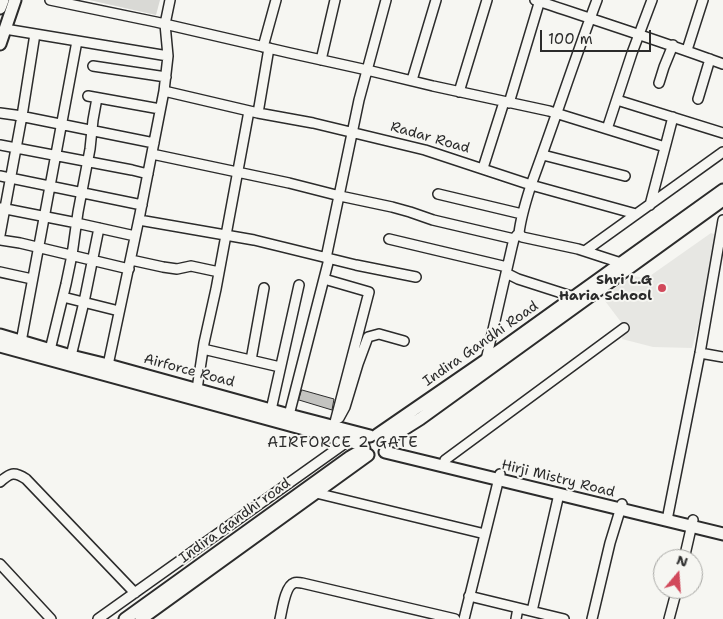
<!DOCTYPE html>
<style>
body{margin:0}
#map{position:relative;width:723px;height:619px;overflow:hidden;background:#f6f6f2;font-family:"Shantell Sans",sans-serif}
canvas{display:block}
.north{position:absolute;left:653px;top:549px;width:50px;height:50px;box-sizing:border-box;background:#f6f6f2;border:1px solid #a5a5a2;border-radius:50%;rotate:18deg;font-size:14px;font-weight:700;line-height:20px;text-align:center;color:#2b2b2b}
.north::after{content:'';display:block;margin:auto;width:18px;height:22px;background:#d1495b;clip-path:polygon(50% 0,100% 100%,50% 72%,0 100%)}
.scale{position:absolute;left:540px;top:30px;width:111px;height:22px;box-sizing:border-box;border:2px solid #2b2b2b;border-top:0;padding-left:6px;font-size:15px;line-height:18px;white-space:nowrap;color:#2b2b2b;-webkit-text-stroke:4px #f6f6f2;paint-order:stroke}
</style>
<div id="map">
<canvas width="723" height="619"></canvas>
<div class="north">N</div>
<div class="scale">100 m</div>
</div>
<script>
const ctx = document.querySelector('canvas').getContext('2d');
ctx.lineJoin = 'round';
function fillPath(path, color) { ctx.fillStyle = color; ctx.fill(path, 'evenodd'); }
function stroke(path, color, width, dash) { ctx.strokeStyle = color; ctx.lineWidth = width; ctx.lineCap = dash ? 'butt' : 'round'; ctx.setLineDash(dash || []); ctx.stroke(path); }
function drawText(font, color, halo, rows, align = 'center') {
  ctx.font = font + ' "Shantell Sans",sans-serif'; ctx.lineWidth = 4; ctx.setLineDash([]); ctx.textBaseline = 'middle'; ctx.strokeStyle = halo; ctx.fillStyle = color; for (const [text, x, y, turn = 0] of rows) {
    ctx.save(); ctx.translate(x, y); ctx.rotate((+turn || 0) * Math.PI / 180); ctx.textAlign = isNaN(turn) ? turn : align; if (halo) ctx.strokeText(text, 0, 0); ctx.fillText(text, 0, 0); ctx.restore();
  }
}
fillPath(new Path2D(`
 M 711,233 L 722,237 L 692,348 L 653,347 L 622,339 L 624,326 L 602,297 L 633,276 L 647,278 Z`), '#e7e7e3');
fillPath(new Path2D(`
 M 89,0 L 160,0 L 156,15 Z`), '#d9d9d5');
const building = new Path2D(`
 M 302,390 L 334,399 L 332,410 L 299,400 Z`);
fillPath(building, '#c3c3c0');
stroke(building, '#2b2b2b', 1);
const street = new Path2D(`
 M 50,0 L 156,22 L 290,53 L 367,70 L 433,86 L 549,111 L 665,147
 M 535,0 C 598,21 661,41 723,64
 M 597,0 C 574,61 554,123 531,185 L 636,214
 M 5,29 L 168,56
 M 263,47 L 276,0
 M 687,50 L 703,0
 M 321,60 L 335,0
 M 93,66 L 166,77
 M 412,80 L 436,0
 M 659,83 L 664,67 L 673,45
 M 164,91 L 258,113 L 313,123 L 425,150 L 531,185 C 526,201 521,216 519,233 L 522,237 L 578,249 L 621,263
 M 459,92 L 487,0
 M 88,96 L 160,109
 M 698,99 L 710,59
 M 617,100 L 723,133
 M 509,103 L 540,0
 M 0,113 L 15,115 L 154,143
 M 258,113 L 269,48
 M 607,129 L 632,53 L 652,0
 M 0,145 L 132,170 L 148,174
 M 152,154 L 289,183 L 340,196 L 392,207 L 410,212 L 433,220 L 514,239
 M 543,155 L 625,176
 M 483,168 L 504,102
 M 0,176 L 142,205
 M 438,194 L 522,214
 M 650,205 L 673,117
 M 1,208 L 72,222 L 135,236
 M 139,220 L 254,240 L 356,265 L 416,277
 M 0,235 L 22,116 L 35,34
 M 389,239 L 507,267
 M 0,240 L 20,243 L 129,269
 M 585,251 L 723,152
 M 326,258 L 359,100 L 386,0
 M 131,260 L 163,267 L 177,269 L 191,266 L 219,272
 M 0,272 L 32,279
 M 506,273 L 518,279 L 574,297
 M 324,279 L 369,292 L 334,426
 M 63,297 L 119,311
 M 21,342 L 77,41
 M 203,349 L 280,367
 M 50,350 L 66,284 L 72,255 L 78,212 L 90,149 L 93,120 L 97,98
 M 700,353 L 723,357
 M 71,356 L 84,302 L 99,228
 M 251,360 L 264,288
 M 486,360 L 512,247 L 514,239 L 517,235
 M 108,365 L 140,214 L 164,91 L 168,56 L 165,24 L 170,0
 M 197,389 L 204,343 L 216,289 L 249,111
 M 271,410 L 299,285
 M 289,415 L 329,259
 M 339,418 L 345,407 L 358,364 L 368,337 L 379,334 L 404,341
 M 445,460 L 624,328
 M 0,482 C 10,473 14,471 26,479 L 135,593
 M 316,493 L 485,534
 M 667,520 L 700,353 L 723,220
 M 684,559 L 693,520
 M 0,564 L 51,619
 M 469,596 L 564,619
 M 532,611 L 559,494
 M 98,619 L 348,441
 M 280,619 C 282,611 285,586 294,583 C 296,582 300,583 302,583 L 455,619
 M 464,619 L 500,474
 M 516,619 L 518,608
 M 592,619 L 610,543 L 622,504
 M 669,619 L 677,589`);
const secondary = new Path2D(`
 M 0,8 L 3,0
 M 0,44 L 15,0
 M 0,335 L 71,356 L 108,365 L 289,415 L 370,436
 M 0,346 L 363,445
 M 377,435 L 486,360 L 723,190
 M 385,441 L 420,419 L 723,200
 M 385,452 L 723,534
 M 125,619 L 350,457 L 364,449
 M 141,619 L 368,455`);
stroke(street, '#2b2b2b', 12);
stroke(secondary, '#2b2b2b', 15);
stroke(street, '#f6f6f2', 9);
stroke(secondary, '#f6f6f2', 11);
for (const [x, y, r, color] of [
 [662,288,5,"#d1495b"]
]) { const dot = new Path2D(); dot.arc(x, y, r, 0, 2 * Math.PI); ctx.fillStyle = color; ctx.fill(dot); stroke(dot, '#f6f6f2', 2); }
drawText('14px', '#2b2b2b', '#f6f6f2', [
 ["Radar Road",430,138,16],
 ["Indira Gandhi Road",481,344,-35],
 ["Airforce Road",189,371,15],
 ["Hirji Mistry Road",558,479,14],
 ["Indira Gandhi road",235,521,-36]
]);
drawText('bold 14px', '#2b2b2b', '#f6f6f2', [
 ["Shri L.G",652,280],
 ["Haria School",652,296]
], 'right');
ctx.letterSpacing = '1px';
drawText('15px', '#2b2b2b', '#f6f6f2', [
 ["AIRFORCE 2 GATE",343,443]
]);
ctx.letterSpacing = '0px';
</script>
